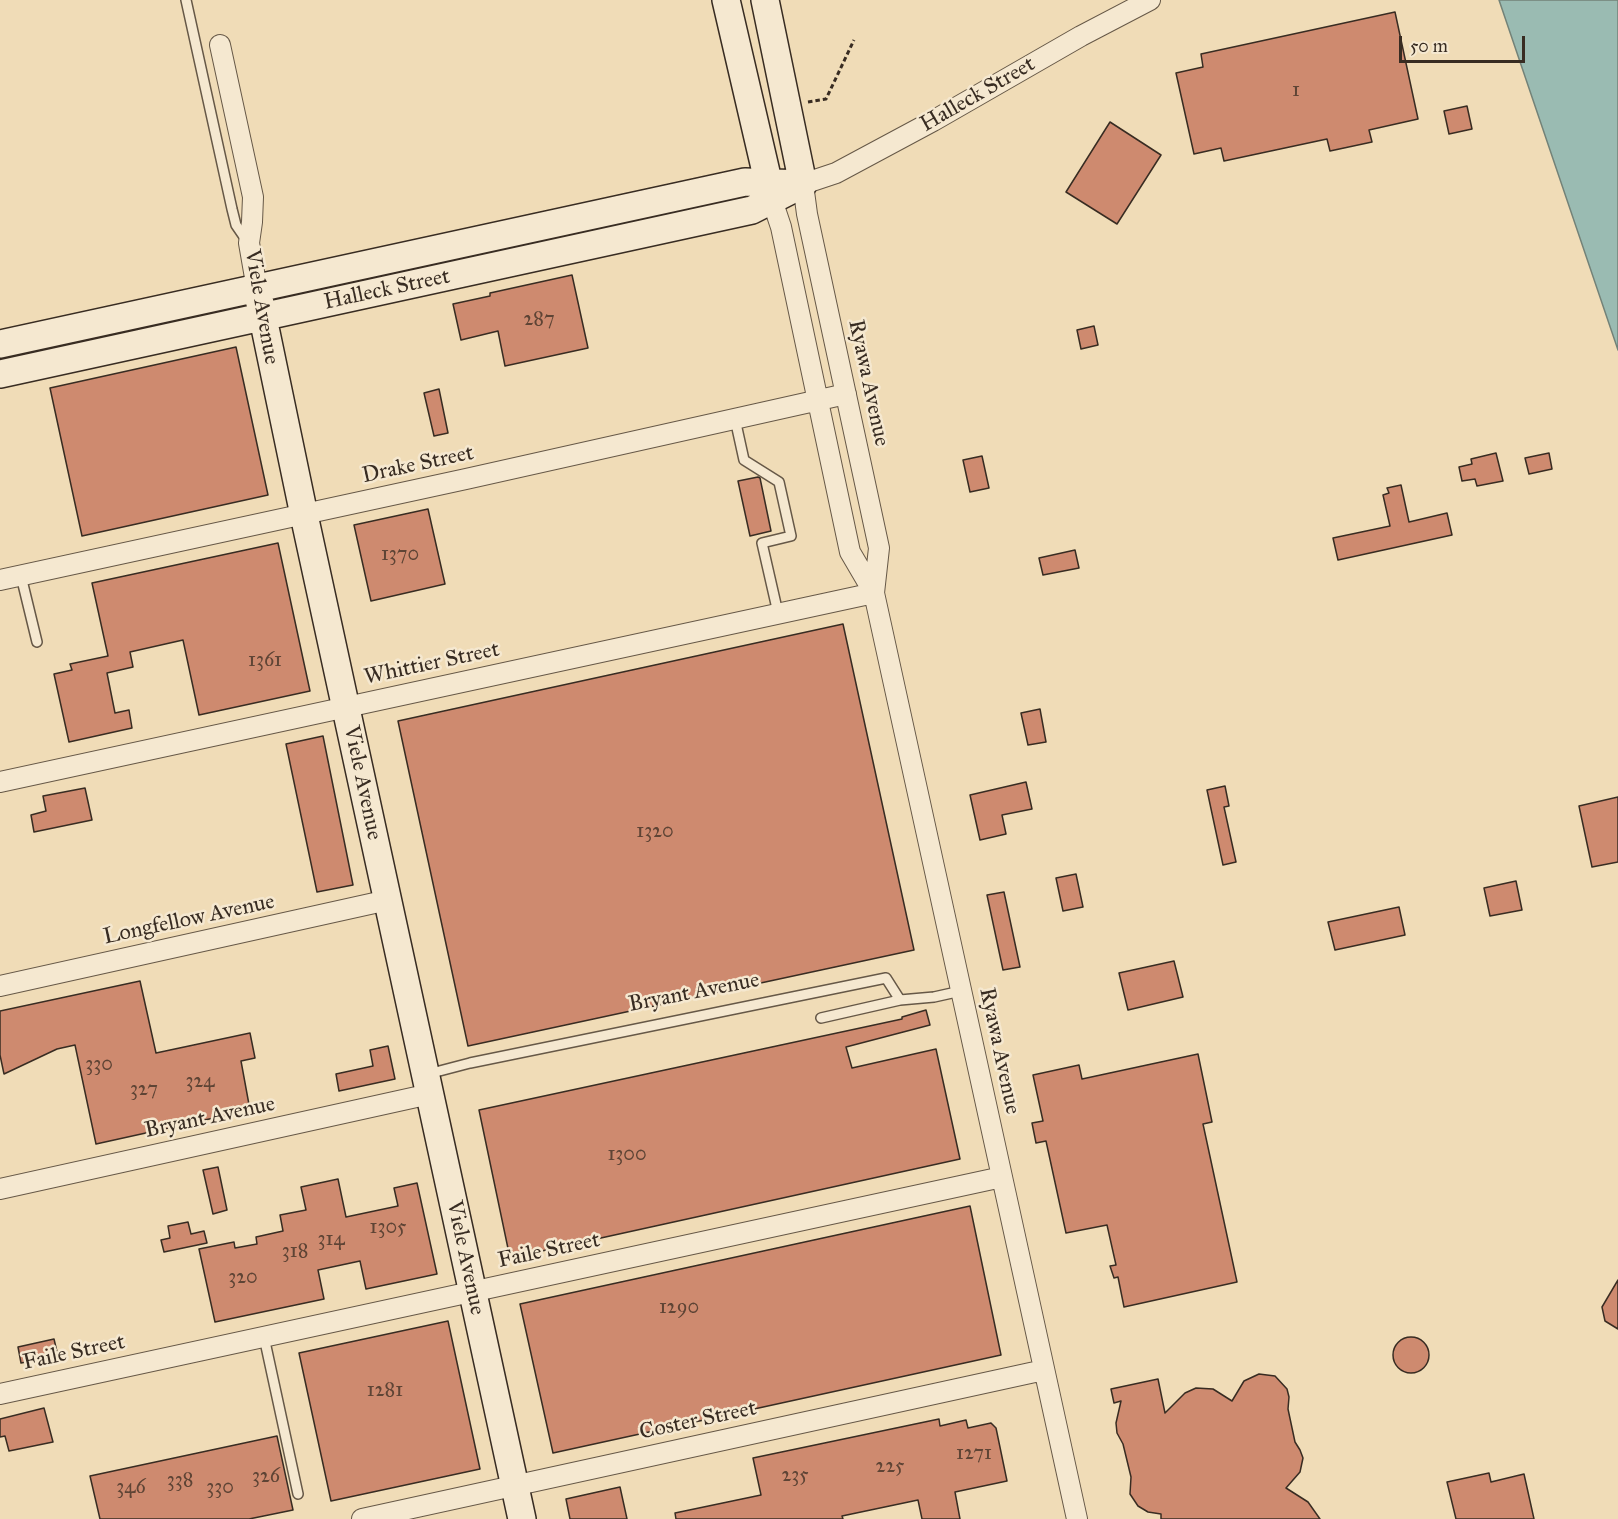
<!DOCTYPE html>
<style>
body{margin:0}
#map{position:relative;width:1618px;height:1519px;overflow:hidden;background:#f0dcb7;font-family:"IM FELL Great Primer",serif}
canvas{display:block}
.scale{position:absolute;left:1399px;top:36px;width:126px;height:27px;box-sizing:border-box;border:3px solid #382c22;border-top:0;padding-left:8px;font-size:18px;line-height:21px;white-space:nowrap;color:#382c22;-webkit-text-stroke:4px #f5e8d0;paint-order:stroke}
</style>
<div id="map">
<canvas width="1618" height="1519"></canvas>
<div class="scale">50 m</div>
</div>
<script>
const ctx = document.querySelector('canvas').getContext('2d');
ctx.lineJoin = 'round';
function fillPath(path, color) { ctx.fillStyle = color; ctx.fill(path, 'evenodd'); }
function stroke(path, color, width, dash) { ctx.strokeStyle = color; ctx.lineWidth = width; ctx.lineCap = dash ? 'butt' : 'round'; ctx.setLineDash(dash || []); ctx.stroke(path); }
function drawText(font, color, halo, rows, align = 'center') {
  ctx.font = font + ' "IM FELL Great Primer",serif'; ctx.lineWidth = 5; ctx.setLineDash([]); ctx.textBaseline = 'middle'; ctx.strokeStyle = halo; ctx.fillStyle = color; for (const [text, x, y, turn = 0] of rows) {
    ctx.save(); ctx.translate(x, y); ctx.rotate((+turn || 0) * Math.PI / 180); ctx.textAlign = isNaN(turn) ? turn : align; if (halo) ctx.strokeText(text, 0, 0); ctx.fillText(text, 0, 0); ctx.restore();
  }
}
const water = new Path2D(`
 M 1499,0 L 1618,0 L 1618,350 Z`);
fillPath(water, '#9abbb2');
stroke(water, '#738278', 1.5);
const building = new Path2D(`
 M 1395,12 L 1418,119 L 1369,130 L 1372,142 L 1330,151 L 1327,139 L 1224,161 L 1221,148 L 1194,154 L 1176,73 L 1203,67 L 1201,54 Z
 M 1467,106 L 1472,129 L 1449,134 L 1444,111 Z
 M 1110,122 L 1161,155 L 1117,224 L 1066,192 Z
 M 572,275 L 588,348 L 505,366 L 498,331 L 461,340 L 453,304 L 490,296 L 490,293 Z
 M 1094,326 L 1098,345 L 1081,349 L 1077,330 Z
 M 236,347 L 268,495 L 82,536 L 50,388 Z
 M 439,389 L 448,433 L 434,436 L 424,393 Z
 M 1496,453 L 1503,481 L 1477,486 L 1475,479 L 1462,481 L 1459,467 L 1472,464 L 1471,459 Z
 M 1549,453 L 1552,469 L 1529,474 L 1525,458 Z
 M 982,456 L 989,488 L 970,492 L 963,460 Z
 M 758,477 L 760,478 L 771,531 L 750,536 L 738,481 Z
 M 1401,485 L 1409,522 L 1447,513 L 1452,535 L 1338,560 L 1333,538 L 1390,526 L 1383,495 L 1389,493 L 1387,488 Z
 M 428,509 L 445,584 L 371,601 L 354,525 Z
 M 278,543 L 310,691 L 199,715 L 183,640 L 130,652 L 133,667 L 107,673 L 115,713 L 129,710 L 132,728 L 69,742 L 54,674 L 72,670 L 70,664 L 108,656 L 92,583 Z
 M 1075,550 L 1079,568 L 1043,575 L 1039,558 Z
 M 843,624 L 914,950 L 468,1046 L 398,721 Z
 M 1040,709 L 1046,742 L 1028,745 L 1021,713 Z
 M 323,736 L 353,885 L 317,892 L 286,744 Z
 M 1026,782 L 1032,809 L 1002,815 L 1006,834 L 980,840 L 970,795 Z
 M 1225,786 L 1229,806 L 1224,807 L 1236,862 L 1223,865 L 1207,790 Z
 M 85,788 L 92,820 L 34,832 L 31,815 L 46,811 L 43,796 Z
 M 1618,797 L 1618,862 L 1592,867 L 1579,806 Z
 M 1076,874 L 1083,907 L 1063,911 L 1056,878 Z
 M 1516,881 L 1522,910 L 1490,916 L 1484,888 Z
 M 1004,892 L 1020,967 L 1003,970 L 987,895 Z
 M 1399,907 L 1405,935 L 1335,950 L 1328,922 Z
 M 1174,961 L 1183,997 L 1128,1010 L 1119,973 Z
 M 140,981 L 156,1053 L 250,1033 L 255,1058 L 241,1061 L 250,1110 L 96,1144 L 75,1045 L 57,1049 L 4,1074 L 0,1055 L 0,1011 Z
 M 926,1010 L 930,1025 L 846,1047 L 852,1068 L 936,1049 L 960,1159 L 510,1258 L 479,1110 L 902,1019 L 902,1017 Z
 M 388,1046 L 395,1079 L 339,1091 L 336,1074 L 373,1066 L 370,1050 Z
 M 1198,1054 L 1212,1122 L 1203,1124 L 1237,1282 L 1124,1307 L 1118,1277 L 1114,1278 L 1110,1266 L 1116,1265 L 1107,1225 L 1066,1233 L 1046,1141 L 1036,1143 L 1032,1123 L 1043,1121 L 1033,1075 L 1079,1065 L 1082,1079 Z
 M 218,1167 L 227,1210 L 213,1214 L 203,1170 Z
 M 338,1179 L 346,1217 L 398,1206 L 394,1188 L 417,1183 L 437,1274 L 366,1289 L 360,1261 L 318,1270 L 324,1299 L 215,1322 L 199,1249 L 234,1242 L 235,1248 L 257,1244 L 256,1237 L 283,1231 L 280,1215 L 306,1210 L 301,1187 Z
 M 970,1206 L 1001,1355 L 553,1453 L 520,1304 Z
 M 188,1222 L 191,1234 L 204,1231 L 207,1243 L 164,1252 L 161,1240 L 170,1238 L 168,1226 Z
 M 1618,1280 L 1618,1329 L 1605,1321 L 1602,1307 Z
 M 448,1321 L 480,1469 L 331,1501 L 299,1353 Z
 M1393 1355a18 18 0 1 1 36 0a18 18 0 1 1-36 0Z
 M 54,1339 L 58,1356 L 21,1363 L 18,1347 Z
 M 1259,1374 L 1275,1376 L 1287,1389 L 1289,1397 L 1288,1409 L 1295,1442 L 1300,1450 L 1303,1458 L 1300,1472 L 1286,1488 L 1308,1502 L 1320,1519 L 1161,1519 L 1161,1514 L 1148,1512 L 1138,1506 L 1130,1494 L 1131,1477 L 1123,1444 L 1117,1433 L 1116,1423 L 1121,1401 L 1114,1403 L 1111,1389 L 1158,1379 L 1165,1413 L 1185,1393 L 1196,1388 L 1213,1389 L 1232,1401 L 1244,1381 Z
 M 44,1408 L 53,1442 L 9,1451 L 5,1436 L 0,1437 L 0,1419 Z
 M 939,1419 L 940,1426 L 966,1420 L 968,1428 L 991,1423 L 996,1428 L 1007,1481 L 955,1492 L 960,1519 L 922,1519 L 918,1500 L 842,1516 L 843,1519 L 676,1519 L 675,1513 L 761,1495 L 753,1458 Z
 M 277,1436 L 293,1510 L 249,1519 L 100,1519 L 90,1476 Z
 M 1489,1473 L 1491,1482 L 1524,1474 L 1534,1519 L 1456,1519 L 1447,1482 Z
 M 620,1487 L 627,1519 L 570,1519 L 566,1499 Z`);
fillPath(building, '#ce8a6f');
stroke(building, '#382c22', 1.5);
const lane = new Path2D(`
 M 186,0 L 232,209 L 236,225 L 247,241
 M 735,419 L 744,460 L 779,482 L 791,536 L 762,543 L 778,613
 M 21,576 L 37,642
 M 821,1018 L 900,1000
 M 428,1074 L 470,1063 L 886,978 L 900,1000 L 934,997 L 961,991
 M 264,1337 L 298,1494`);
const street = new Path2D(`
 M 220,45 L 253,197 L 252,222 L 249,243 L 257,289
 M 772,200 L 781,227 L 850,552 L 874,593 L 1077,1519
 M 0,580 L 466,479 L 846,394
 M 874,593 L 879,548 L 807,214 L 803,184 L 836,173 L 933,121 L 1081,36 L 1150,0
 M 0,782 L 874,593
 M 0,986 L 388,900
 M 0,1189 L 430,1094
 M 0,1394 L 1002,1177
 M 362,1519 L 1044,1370`);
const secondary = new Path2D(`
 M 726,0 L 772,198
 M 765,0 L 803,184
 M 257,289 L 304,515 L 522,1519
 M 0,344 L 745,182 L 803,184
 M 0,374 L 752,210 L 803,184`);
stroke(lane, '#665847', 12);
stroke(street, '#665847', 22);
stroke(secondary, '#382c22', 30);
stroke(new Path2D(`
 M 808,102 L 826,99 L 854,40`), '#382c22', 3, [4.5, 3]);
stroke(lane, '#f5e8d0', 9);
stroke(street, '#f5e8d0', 20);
stroke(secondary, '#f5e8d0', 27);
drawText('20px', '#5e4435', null, [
 ["1",1296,91],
 ["287",539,320],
 ["1370",400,555],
 ["1361",265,661],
 ["1320",655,832],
 ["330",99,1065],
 ["324",200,1082],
 ["327",144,1090],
 ["1300",627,1155],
 ["1305",388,1228],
 ["314",331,1240],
 ["318",295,1252],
 ["320",243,1278],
 ["1290",679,1308],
 ["1281",385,1391],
 ["1271",974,1454],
 ["225",890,1467],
 ["235",795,1476],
 ["326",266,1477],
 ["338",180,1481],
 ["346",131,1488],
 ["330",220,1488]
]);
drawText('22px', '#382c22', '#f5e8d0', [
 ["Halleck Street",978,95,-30],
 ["Halleck Street",387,290,-12],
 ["Viele Avenue",261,307,80],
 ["Ryawa Avenue",868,383,78],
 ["Drake Street",418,465,-12],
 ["Whittier Street",432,664,-12],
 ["Viele Avenue",362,783,78],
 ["Longfellow Avenue",189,920,-12],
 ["Bryant Avenue",694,993,-11],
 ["Ryawa Avenue",999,1051,78],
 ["Bryant Avenue",210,1118,-12],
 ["Faile Street",549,1251,-12],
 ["Viele Avenue",465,1258,78],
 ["Faile Street",74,1353,-12],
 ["Coster Street",698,1421,-12]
]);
</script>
